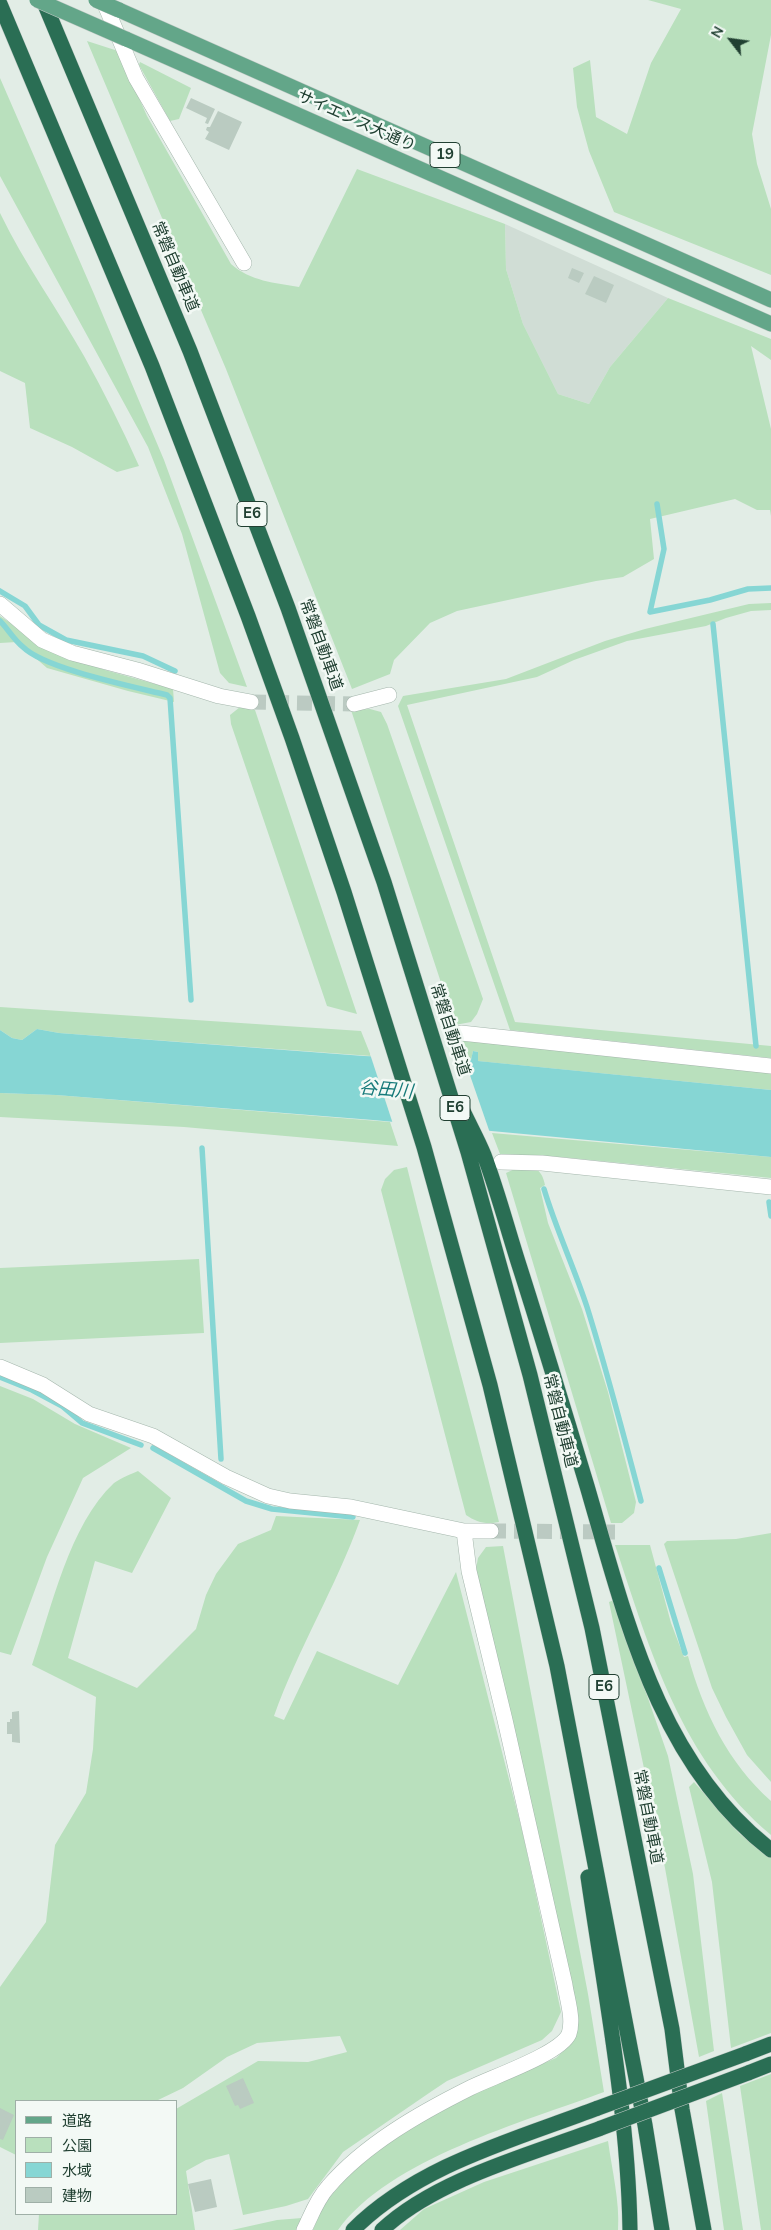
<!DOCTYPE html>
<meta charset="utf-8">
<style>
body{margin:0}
#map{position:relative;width:771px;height:2230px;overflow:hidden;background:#e2ede6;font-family:"Nunito Sans","Noto Sans JP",sans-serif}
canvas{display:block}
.legend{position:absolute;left:15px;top:2100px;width:162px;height:115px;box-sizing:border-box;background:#f3f9f5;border:1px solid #9fafa7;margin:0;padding:6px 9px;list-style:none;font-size:15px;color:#214032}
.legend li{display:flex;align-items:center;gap:10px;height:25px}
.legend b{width:25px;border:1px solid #9fafa7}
.north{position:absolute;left:706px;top:15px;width:50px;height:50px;-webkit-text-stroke:4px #f3f9f5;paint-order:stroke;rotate:300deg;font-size:14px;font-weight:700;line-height:20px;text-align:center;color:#214032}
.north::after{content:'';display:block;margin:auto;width:18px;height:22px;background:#214032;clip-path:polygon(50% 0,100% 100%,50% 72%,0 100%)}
</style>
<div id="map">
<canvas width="771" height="2230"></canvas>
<ul class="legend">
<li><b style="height:6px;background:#63a689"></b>道路</li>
<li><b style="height:14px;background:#b9e0bd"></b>公園</li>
<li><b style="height:14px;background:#86d6d4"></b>水域</li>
<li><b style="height:14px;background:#bacbc1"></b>建物</li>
</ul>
<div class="north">N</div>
</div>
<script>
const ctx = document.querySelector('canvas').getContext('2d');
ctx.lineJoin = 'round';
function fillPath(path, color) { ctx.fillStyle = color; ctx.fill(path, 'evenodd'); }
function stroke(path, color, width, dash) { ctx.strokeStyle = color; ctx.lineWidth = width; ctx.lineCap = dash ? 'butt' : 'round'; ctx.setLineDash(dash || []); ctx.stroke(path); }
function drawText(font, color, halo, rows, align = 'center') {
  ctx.font = font + ' "Nunito Sans","Noto Sans JP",sans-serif'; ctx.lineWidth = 5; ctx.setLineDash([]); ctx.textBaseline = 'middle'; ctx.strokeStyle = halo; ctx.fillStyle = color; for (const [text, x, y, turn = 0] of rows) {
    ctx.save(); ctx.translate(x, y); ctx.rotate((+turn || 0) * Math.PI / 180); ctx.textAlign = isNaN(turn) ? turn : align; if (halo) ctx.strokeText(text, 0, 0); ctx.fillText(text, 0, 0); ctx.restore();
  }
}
fillPath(new Path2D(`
 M 505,224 L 668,298 L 610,367 L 589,404 L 558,394 L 523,324 L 506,269 Z`), '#d0ddd5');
fillPath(new Path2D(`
 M 648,0 L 771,0 L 771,35 L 752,134 L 757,164 L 771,209 L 771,275 L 614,212 L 589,151 L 577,107 L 573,68 L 590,60 L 596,117 L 627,134 L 651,63 L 681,9 Z
 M 87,41 L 118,51 L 147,116 L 231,264 C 250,281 275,283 299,287 L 357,169 L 505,224 L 506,269 L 523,324 L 558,394 L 589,404 L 610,367 L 668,298 L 771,339 L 771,360 L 751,346 L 771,429 L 771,516 L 770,510 L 757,510 L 735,499 L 650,519 L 654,559 L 623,577 L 596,581 L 457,611 L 430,623 L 394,660 L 390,674 L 352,689 L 226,369 Z
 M 140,62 L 191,88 L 179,119 L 170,121 L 139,65 Z
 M 0,78 L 94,294 L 164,460 L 247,687 L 229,683 L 220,673 L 182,534 L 148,447 L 0,176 Z
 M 0,213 C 24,263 57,308 84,356 C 104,392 122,428 139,466 L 117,472 L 72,447 L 30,428 L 25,383 L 0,371 Z
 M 771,603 L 771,610 L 751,611 L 726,618 L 706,626 L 627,641 L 574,660 L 537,677 L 407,705 L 515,1022 L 771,1046 L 771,1058 L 510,1030 L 398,706 L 403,696 L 506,679 L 605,641 L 645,629 L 749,604 Z
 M 0,616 L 49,649 L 105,670 L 173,689 L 174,702 L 128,691 L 47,668 L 17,642 L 0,643 Z
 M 240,707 L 255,710 L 357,1014 L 327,1006 L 231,724 L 230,715 Z
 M 370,709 L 381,712 L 387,724 L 483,999 L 477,1014 L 471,1022 L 455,1025 L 351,710 Z
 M 0,1007 L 361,1031 L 371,1056 L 59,1033 L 37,1029 L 22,1040 L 12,1038 L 0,1030 Z
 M 462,1039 L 771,1072 L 771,1090 L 477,1061 L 478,1052 L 473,1051 L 471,1060 L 468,1060 Z
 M 0,1093 L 56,1095 L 390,1122 L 398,1146 L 184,1127 L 0,1117 Z
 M 492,1133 L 771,1157 L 771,1178 L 561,1157 L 500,1154 Z
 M 521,1166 C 536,1167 542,1170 545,1185 L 540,1188 L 548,1223 L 582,1309 L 608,1392 L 636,1502 L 634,1513 L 622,1523 L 611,1523 L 506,1173 Z
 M 407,1167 C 436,1286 470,1404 499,1522 C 486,1525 476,1522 466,1515 L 381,1190 L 385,1179 L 394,1170 Z
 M 199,1259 L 204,1333 L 0,1343 L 0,1268 Z
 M 0,1386 L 33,1399 L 75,1424 L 131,1448 L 83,1478 L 47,1557 L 11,1655 L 0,1652 Z
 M 138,1471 L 171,1498 L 132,1573 L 95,1561 L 68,1658 L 137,1688 L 196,1629 L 206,1595 L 216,1574 L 238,1544 L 271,1530 L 276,1516 L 360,1520 C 336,1587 298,1649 274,1716 L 284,1720 L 317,1651 L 398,1685 L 456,1572 L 523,1834 L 561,2012 L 552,2031 L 542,2040 L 447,2081 L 432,2091 L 343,2152 L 308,2199 L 286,2206 L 243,2215 L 229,2154 L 206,2160 L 186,2171 L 195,2230 L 38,2230 L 39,2214 L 176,2214 L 176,2109 L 258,2061 L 308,2062 L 347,2052 L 340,2036 L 257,2043 L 227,2057 L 183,2088 L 156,2101 L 16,2101 L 16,2155 L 0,2147 L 0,1987 L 46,1922 L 55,1845 L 86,1793 L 93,1749 L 96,1697 L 32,1665 C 52,1607 69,1525 114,1483 C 121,1478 131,1474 138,1471 Z
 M 771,1533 L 771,1782 L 747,1755 L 726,1717 L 712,1688 L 664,1544 L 667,1541 L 736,1539 Z
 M 615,1545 L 650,1545 L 671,1623 L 684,1657 L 688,1656 C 703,1711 728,1763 771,1801 L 771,1835 C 681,1759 651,1653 615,1545 Z
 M 503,1546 L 588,1994 L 604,2092 C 524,2122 389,2159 338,2230 L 313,2230 C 316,2223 318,2215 322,2209 C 365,2140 482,2089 556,2058 C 569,2047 576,2036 579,2020 L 475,1574 L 478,1558 L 486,1547 Z
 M 614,1600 L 668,1756 L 693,1874 L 714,2051 L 699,2057 L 665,1868 L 609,1602 Z
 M 694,1782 L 740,1834 L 771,1858 L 771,2033 L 731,2048 L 712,1882 L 689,1787 Z
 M 771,2074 L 771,2230 L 761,2230 L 740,2086 Z
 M 722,2093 L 743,2230 L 724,2230 L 706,2101 Z
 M 608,2141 C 612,2170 620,2202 618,2230 L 400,2230 L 424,2209 L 484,2182 Z
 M 302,2218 L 297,2230 L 232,2230 L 277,2220 Z`), '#b9e0bd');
fillPath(new Path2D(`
 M 37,1029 L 59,1033 L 364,1056 L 471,1060 L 473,1051 L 478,1052 L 478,1061 L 771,1090 L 771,1157 L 373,1120 L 56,1095 L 0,1093 L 0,1030 L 12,1038 L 22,1040 Z`), '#86d6d4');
fillPath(new Path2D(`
 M 370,1054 L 464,1058 L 490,1133 L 393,1124 Z`), '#e2ede6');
stroke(new Path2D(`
 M 657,504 L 664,549 L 650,612 L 710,600 L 748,589 L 771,588
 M 0,591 L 25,606 L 39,625 L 66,640 L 143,656 L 175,671
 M 0,621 C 8,629 14,640 23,647 C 45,669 135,687 167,695 L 170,698 L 191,1000
 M 713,624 L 756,1046
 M 202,1148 L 221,1459
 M 544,1189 C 556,1229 574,1267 587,1307 C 607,1371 624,1436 641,1501
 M 769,1202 L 771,1216
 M 0,1377 L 32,1390 L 62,1406 L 82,1423 L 141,1445
 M 153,1448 L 246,1501 L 272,1509 L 353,1517
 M 659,1568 L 685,1653`), '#86d6d4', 5.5);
fillPath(new Path2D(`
 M 191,98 L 215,109 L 208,124 L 205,123 L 207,118 L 186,108 Z
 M 218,111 L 242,122 L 229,150 L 205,139 L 209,132 L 206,130 L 207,127 L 210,127 Z
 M 572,268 L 584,273 L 579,283 L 568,278 Z
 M 594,276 L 614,285 L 606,303 L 585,294 Z
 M 19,1711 L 20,1743 L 12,1742 L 12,1734 L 7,1734 L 7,1722 L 10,1722 L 10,1719 L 12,1719 L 12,1712 Z
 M 243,2078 L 254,2103 L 240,2109 L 238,2105 L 235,2106 L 226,2086 Z
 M 0,2108 L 14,2115 L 3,2140 L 0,2139 Z
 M 211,2179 L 217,2207 L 195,2212 L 188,2184 Z`), '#bacbc1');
stroke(new Path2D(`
 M 251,702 L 354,704
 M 491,1531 L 615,1532`), '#bbcac2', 15, [15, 8]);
const street = new Path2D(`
 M 103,0 L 136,78 L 244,263
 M 0,604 L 42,640 L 72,653 L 137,670 L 219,696 L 251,702
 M 354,704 L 389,695
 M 461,1033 L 771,1066
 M 501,1162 L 542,1163 L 771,1187
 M 0,1367 L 43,1385 L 89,1414 L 153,1436 L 226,1477 L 268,1496 L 290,1501 L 351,1507 L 464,1531 L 491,1531
 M 304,2230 C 311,2216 317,2199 328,2187 C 365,2144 420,2113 470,2088 C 492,2077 560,2054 569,2034 C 574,2019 567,1999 565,1985 L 505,1720 L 469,1571 L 464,1531`);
const primary = new Path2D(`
 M 119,10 L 771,300
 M 126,39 L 771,324`);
const highway = new Path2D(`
 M 43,0 L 190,351 L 288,608 L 384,882 L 468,1152 L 530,1375 L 592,1628 L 672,2029 L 682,2109 L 704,2230
 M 0,4 L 152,366 L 248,616 L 292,738 L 344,892 L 424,1147 L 490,1385 L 557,1666 L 645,2125 L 662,2230
 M 463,1111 C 470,1126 478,1140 484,1155 C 498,1192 508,1231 520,1268 C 543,1340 565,1413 587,1486 C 625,1616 658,1763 771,1850
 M 588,1877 C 605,1994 628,2111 630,2230
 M 745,2054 L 771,2044
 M 748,2073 L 771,2064
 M 353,2230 C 418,2165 514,2140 598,2108
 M 382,2230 C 436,2179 532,2154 601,2128`);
stroke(street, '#a4b6ac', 16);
stroke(primary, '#c1cac6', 16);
stroke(highway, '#c1cac6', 16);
stroke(street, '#fff', 15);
stroke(primary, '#63a689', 15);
stroke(highway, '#2a6e54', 15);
const primaryBridge = new Path2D(`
 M 37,0 L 126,39
 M 96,0 L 119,10`);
const highwayBridge = new Path2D(`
 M 598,2108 L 745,2054
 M 601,2128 L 748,2073`);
stroke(primaryBridge, '#c1cac6', 16, []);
stroke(highwayBridge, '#c1cac6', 16, []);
stroke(primaryBridge, '#63a689', 15);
stroke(highwayBridge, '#2a6e54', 15);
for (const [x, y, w] of [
 [445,155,30],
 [252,514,30],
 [455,1108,30],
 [604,1687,30]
]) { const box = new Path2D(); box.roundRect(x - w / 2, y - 12.5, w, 25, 4); ctx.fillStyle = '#f3f9f5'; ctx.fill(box); stroke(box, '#214032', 1); }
drawText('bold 15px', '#214032', null, [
 ["19",445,155],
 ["E6",252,514],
 ["E6",455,1108],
 ["E6",604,1687]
]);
drawText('16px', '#214032', '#f3f9f5', [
 ["サイエンス大通り",356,122,24],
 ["常磐自動車道",174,267,67],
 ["常磐自動車道",320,645,70],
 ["常磐自動車道",449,1030,72],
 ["常磐自動車道",559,1421,76],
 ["常磐自動車道",647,1817,79]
]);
drawText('italic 18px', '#167a7a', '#f3f9f5', [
 ["谷田川",386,1091,5]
]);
</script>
